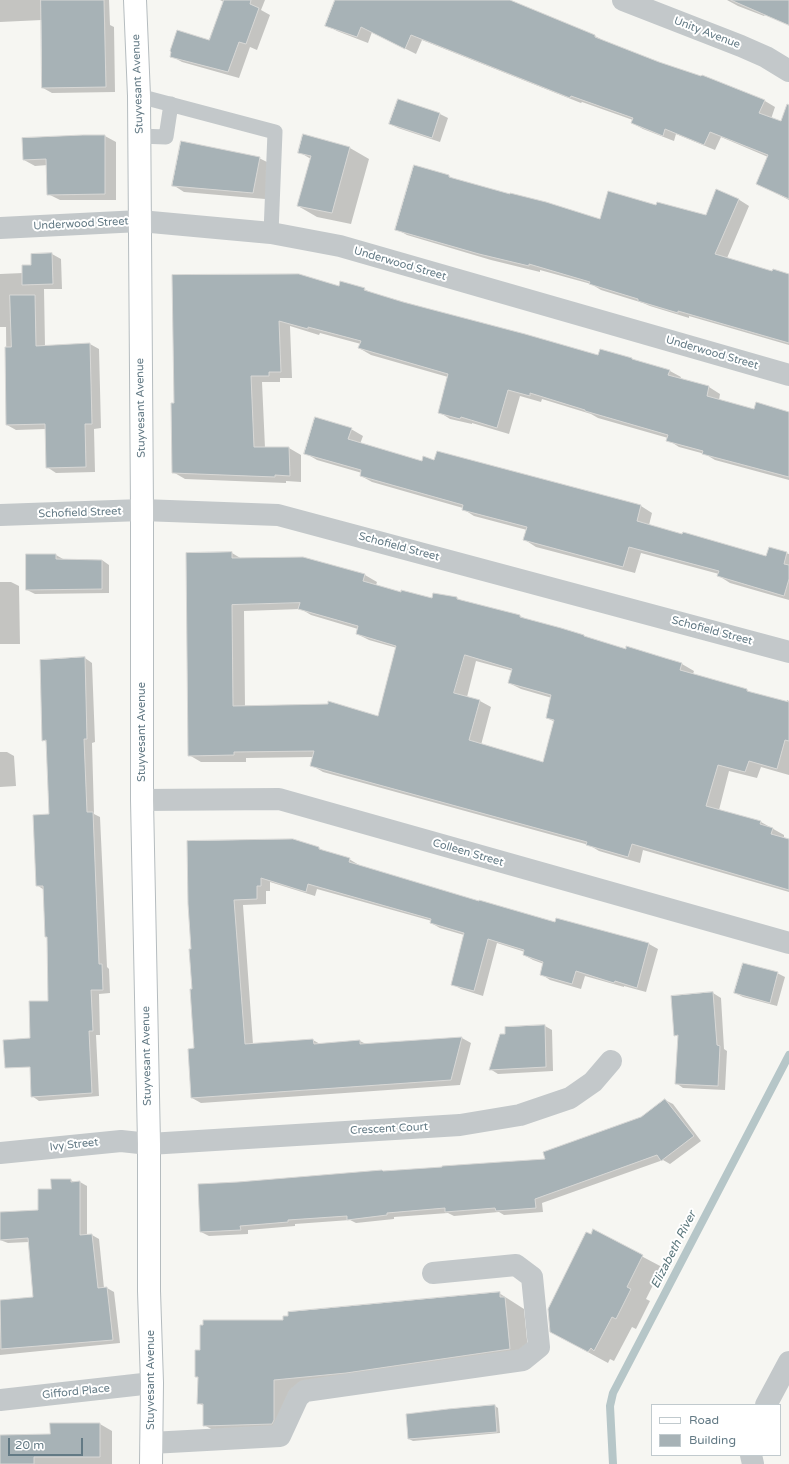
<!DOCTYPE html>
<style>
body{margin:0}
#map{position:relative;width:789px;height:1464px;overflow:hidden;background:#f6f6f2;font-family:"Varela Round",sans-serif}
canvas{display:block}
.legend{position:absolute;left:651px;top:1404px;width:130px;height:52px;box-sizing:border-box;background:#fff;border:1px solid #c1cace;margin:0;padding:5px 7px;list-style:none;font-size:12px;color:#637a85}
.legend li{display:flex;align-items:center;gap:8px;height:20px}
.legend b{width:20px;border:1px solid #c1cace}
.scale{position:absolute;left:8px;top:1438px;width:75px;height:18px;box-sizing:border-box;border:2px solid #637a85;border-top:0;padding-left:5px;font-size:12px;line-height:14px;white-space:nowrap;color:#637a85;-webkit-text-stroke:3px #fff;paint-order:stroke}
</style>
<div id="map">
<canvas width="789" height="1464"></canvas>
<ul class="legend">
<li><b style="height:5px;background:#fff"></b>Road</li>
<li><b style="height:11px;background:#a7b2b6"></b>Building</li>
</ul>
<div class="scale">20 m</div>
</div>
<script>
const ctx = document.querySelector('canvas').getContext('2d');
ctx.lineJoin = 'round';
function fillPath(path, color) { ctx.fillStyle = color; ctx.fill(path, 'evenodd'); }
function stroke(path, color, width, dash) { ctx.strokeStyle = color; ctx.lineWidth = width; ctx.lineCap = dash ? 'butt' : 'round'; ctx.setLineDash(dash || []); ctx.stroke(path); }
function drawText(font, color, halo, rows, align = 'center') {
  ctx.font = font + ' "Varela Round",sans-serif'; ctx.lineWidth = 4; ctx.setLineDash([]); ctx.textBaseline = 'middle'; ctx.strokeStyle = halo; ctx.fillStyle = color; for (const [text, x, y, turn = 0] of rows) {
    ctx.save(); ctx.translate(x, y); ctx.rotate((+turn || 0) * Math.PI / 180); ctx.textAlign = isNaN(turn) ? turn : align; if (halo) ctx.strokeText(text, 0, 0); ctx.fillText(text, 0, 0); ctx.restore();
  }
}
fillPath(new Path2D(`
 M 0,0 L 109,0 L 110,25 L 114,27 L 115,92 L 52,93 L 43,88 L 42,20 L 0,22 Z
 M 220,0 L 265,0 L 261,10 L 270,15 L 257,50 L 250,47 L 239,78 L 182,62 L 171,56 L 209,41 L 224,2 Z
 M 336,0 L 508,0 L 595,36 L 606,42 L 658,63 L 765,101 L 775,107 L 771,119 L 789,125 L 789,200 L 758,184 L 768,157 L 721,137 L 715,150 L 676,134 L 674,141 L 643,129 L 632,123 L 633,120 L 582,102 L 581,103 L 422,40 L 416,54 L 372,32 L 368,43 L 337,31 L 327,25 Z
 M 727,0 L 789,0 L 789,25 L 765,15 L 764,16 L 738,6 Z
 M 398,100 L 440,114 L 448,118 L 440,142 L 398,128 L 390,124 Z
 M 303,135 L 350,148 L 369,159 L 351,224 L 317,217 L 298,206 L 311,159 L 299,152 Z
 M 105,136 L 116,142 L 116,200 L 60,200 L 48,194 L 48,165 L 35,166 L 24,160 Z
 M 259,158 L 271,164 L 265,199 L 184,192 L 173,185 Z
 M 449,176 L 455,180 L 601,220 L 657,206 L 707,216 L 738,199 L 749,206 L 727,258 L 789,276 L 789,345 L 689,316 L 689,318 L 650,306 L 643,303 L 601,290 L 591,284 L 540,270 L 540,272 L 491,260 L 407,235 L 396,229 Z
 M 52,254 L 61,259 L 62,289 L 44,289 L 45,346 L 90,344 L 99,349 L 101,428 L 94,429 L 95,472 L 56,473 L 47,467 L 46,429 L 16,430 L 7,425 L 6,327 L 0,327 L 0,274 L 23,273 Z
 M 173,276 L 364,289 L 372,293 L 599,357 L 632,359 L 637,362 L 670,371 L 681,377 L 680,380 L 709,387 L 720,394 L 719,400 L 755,410 L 789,413 L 789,480 L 715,460 L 705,454 L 679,447 L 668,440 L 668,438 L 598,418 L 591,414 L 542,399 L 541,402 L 520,396 L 509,434 L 472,423 L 472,424 L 450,419 L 439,412 L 448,377 L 371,355 L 359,348 L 361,344 L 320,333 L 319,335 L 290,326 L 292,378 L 280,378 L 280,382 L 262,382 L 265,448 L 289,448 L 301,455 L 301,482 L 286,481 L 286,483 L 185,479 L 173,472 L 175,404 Z
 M 351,429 L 363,436 L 360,444 L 422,462 L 435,461 L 641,506 L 652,513 L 649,525 L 767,557 L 769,548 L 789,554 L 789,600 L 730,583 L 719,576 L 719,574 L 641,553 L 635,573 L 536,547 L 525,540 L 527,530 L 474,516 L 463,509 L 463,508 L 372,482 L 361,476 L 362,473 L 317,460 L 305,453 Z
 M 232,553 L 242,559 L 325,563 L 365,575 L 377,582 L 376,585 L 402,593 L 433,600 L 457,598 L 463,602 L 520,616 L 526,619 L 626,650 L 665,659 L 682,664 L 694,671 L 693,674 L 747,690 L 753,694 L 786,703 L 787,700 L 789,701 L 789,775 L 761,767 L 757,778 L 729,771 L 719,810 L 761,822 L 784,835 L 784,839 L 789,840 L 789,892 L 643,850 L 640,863 L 599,851 L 589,845 L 323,772 L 311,765 L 313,757 L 246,758 L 246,762 L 201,762 L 189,755 ZM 301,609 L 311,615 L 358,629 L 357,634 L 369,640 L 397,648 L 378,717 L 245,707 L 244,611 ZM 476,661 L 513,671 L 509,683 L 521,689 L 552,698 L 547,718 L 555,722 L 543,763 L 481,745 L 491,707 L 480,701 L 467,697 Z
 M 56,555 L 63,559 L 102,560 L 109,565 L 109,593 L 35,594 L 27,590 Z
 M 0,582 L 11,582 L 19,586 L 20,644 L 0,644 Z
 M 85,658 L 92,663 L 95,742 L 92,743 L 94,814 L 100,817 L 107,967 L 109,969 L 110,993 L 99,994 L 100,1035 L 96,1035 L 99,1096 L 39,1101 L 32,1096 L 49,1002 L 48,937 L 46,937 L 44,890 L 37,885 L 50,815 L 47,742 L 43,740 Z
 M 0,752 L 7,752 L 14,756 L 16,786 L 0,787 Z
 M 319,848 L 327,853 L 349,859 L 359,865 L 358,866 L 480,903 L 556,923 L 557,919 L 649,944 L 658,949 L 646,992 L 624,986 L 624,987 L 585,976 L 581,989 L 550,980 L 541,974 L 544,964 L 533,960 L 524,955 L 525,952 L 497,943 L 483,996 L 461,989 L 452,984 L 464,935 L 440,928 L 431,923 L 432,921 L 317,889 L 315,896 L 270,882 L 270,891 L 266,891 L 266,904 L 243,905 L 253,1044 L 313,1040 L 320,1044 L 360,1041 L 366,1044 L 462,1038 L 471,1043 L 460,1085 L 201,1103 L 192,1098 L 196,1049 L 192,950 L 189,904 Z
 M 777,973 L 785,977 L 777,1006 L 743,997 L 735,993 Z
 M 713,993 L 721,998 L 724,1049 L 727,1051 L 725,1090 L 683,1088 L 676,1083 L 679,1037 L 675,1035 Z
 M 545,1026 L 552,1030 L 553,1071 L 498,1074 L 490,1069 Z
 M 665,1100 L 673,1104 L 701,1141 L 670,1164 L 663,1160 L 542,1203 L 543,1212 L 504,1215 L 499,1212 L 454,1216 L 448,1213 L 394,1217 L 394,1219 L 356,1223 L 350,1220 L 295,1224 L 295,1226 L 248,1230 L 248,1234 L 209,1236 L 201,1232 L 238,1183 L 547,1160 L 642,1117 Z
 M 71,1180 L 75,1183 L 80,1182 L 87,1186 L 87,1235 L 92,1235 L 99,1239 L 104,1288 L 107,1288 L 114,1292 L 120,1343 L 0,1355 L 0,1301 L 34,1298 L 29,1242 L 8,1243 L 0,1240 L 0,1213 L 39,1211 L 52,1190 Z
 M 594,1231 L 662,1267 L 646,1299 L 650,1301 L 636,1329 L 632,1327 L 614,1361 L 610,1359 L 608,1363 L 551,1332 Z
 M 499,1293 L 524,1309 L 529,1360 L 293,1391 L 293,1432 L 224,1436 L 204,1425 L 204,1406 L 198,1403 L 199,1378 L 196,1377 L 201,1350 L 284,1321 Z
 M 495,1406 L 498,1408 L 500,1433 L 413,1441 L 409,1439 Z
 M 100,1424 L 112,1431 L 112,1464 L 0,1464 L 0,1436 L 51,1435 Z`), '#0003');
stroke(new Path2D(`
 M 613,1464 L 610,1406 L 613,1393 L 789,1055`), '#b6c6c8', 8);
const building = new Path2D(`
 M 41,0 L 104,0 L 106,87 L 42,88 Z
 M 224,0 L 251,0 L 250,4 L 259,8 L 246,44 L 239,42 L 228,72 L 170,57 L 171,52 L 170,51 L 177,30 L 209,40 Z
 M 335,0 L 510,0 L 595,35 L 595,37 L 659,62 L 701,76 L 702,75 L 765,100 L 759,113 L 781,121 L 787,104 L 789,105 L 789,199 L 756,184 L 768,155 L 710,132 L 704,145 L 665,129 L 663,136 L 631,123 L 633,118 L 571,96 L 570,98 L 411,35 L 405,49 L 361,27 L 357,37 L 325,26 Z
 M 731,0 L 789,0 L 789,25 Z
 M 398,99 L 440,113 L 432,138 L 389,124 Z
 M 303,134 L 350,147 L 332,213 L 297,206 L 311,156 L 298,153 Z
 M 83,135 L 105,135 L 105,194 L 47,195 L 46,159 L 23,160 L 22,138 Z
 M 181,141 L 260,157 L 253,193 L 172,186 Z
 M 414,165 L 449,175 L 449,177 L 510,194 L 510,193 L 546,202 L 600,219 L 608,191 L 656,205 L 657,202 L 706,215 L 716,189 L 739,199 L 715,254 L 772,271 L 773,269 L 789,274 L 789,343 L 678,311 L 678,313 L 638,301 L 638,299 L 589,284 L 590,282 L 529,264 L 529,266 L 479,254 L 395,230 Z
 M 52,253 L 53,284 L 22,285 L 22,265 L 31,265 L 31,254 Z
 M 299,274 L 339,286 L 340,281 L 365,288 L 364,290 L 403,302 L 525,334 L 598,355 L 600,349 L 632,358 L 632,359 L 670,370 L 668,375 L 709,386 L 707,396 L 754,409 L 756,402 L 789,412 L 789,477 L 702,454 L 703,451 L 666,441 L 668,435 L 585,411 L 585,410 L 530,393 L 530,396 L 508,390 L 497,428 L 461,417 L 460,419 L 438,413 L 448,374 L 358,348 L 361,341 L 308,327 L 308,329 L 279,321 L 281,372 L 269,372 L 269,376 L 251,376 L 254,447 L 289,447 L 290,476 L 275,475 L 275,477 L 172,473 L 171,403 L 174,403 L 172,275 Z
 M 10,295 L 35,295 L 36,346 L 90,343 L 92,424 L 85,424 L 86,467 L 46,468 L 45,424 L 6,425 L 5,347 L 11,347 Z
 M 315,417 L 352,428 L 348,439 L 422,461 L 423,456 L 434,460 L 437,451 L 641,505 L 637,521 L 682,534 L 683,532 L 766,556 L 769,547 L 787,552 L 784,564 L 789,565 L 789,579 L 784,596 L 717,576 L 719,571 L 629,547 L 623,567 L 523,540 L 527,527 L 462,510 L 463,505 L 360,476 L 361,470 L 304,454 Z
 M 232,552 L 232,558 L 303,557 L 365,574 L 363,581 L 401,592 L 401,590 L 432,598 L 433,593 L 457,597 L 457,599 L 520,615 L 520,617 L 561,628 L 584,635 L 584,636 L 626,649 L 626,646 L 665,658 L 682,663 L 680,670 L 747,689 L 747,691 L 789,702 L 789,741 L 785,740 L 777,769 L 749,761 L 745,772 L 718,765 L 706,806 L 761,821 L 760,824 L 773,828 L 771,834 L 789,839 L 789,890 L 632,844 L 628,857 L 586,845 L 587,842 L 310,766 L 314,751 L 234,752 L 234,755 L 188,756 L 186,553 ZM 300,603 L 298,609 L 358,626 L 356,634 L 396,646 L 378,716 L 328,701 L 328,704 L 233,706 L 232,605 ZM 465,655 L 512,669 L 508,683 L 551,695 L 546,718 L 554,720 L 543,762 L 469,740 L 480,700 L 454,693 Z
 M 26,554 L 56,554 L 56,559 L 102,560 L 102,589 L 26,590 Z
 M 85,657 L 87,739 L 84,739 L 87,812 L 93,812 L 99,964 L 102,964 L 103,990 L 91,990 L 93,1031 L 89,1031 L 92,1093 L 31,1097 L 30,1067 L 5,1068 L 3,1040 L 30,1038 L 29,1001 L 48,1001 L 47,937 L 45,937 L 43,886 L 36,886 L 33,815 L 49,814 L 46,740 L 42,741 L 40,660 Z
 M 293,839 L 319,847 L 319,849 L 350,858 L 349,862 L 479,901 L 479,900 L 555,922 L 556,918 L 649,943 L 637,988 L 615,981 L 614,983 L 576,971 L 572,984 L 540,975 L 543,962 L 523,955 L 524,950 L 488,939 L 474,991 L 451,985 L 464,933 L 430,923 L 431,919 L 308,884 L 306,892 L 261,878 L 261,886 L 257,886 L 257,899 L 234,900 L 245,1044 L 313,1039 L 314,1044 L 360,1040 L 360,1044 L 462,1037 L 451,1080 L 191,1098 L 188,1049 L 194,1048 L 190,989 L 192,989 L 189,949 L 191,949 L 188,904 L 187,841 Z
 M 743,963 L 778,972 L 770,1003 L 734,993 Z
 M 713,992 L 717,1045 L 720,1046 L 718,1086 L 675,1084 L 678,1035 L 674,1036 L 671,996 Z
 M 545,1025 L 546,1067 L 489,1070 L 500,1034 L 505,1034 L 505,1027 Z
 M 665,1099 L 694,1136 L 661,1161 L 657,1155 L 535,1199 L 536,1208 L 496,1211 L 495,1208 L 445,1212 L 445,1208 L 387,1213 L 387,1215 L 347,1220 L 347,1216 L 288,1220 L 288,1222 L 240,1226 L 241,1230 L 200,1232 L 198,1184 L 238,1182 L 382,1170 L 383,1171 L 442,1167 L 442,1166 L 545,1159 L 543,1152 L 641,1117 Z
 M 51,1179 L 71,1179 L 71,1182 L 80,1181 L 80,1235 L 92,1234 L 98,1288 L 107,1287 L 113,1340 L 1,1349 L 0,1300 L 33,1297 L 28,1238 L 0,1240 L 0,1212 L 38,1210 L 38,1189 L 51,1189 Z
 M 593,1229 L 643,1255 L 627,1287 L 631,1289 L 616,1319 L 612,1317 L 594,1351 L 591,1348 L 588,1352 L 550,1332 L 548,1309 L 586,1232 L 591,1234 Z
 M 500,1292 L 500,1297 L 505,1297 L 510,1349 L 346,1373 L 274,1380 L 274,1420 L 272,1424 L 203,1426 L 203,1404 L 197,1404 L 198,1377 L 195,1377 L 195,1350 L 200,1350 L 200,1325 L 203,1325 L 203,1320 L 283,1320 L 283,1316 L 288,1316 L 288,1312 Z
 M 495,1405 L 497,1432 L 408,1439 L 406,1414 L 448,1409 Z
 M 50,1423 L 100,1423 L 100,1457 L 34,1457 L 34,1464 L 0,1464 L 0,1435 L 50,1434 Z`);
fillPath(building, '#a7b2b6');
stroke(building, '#d7d7d5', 1);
const secondary = new Path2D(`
 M 135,0 L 139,96 L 142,510 L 142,800 L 149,1144 L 149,1291 L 152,1383 L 151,1464`);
stroke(secondary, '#b5bcbf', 24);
stroke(new Path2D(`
 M 139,96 L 275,132 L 271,233
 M 139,136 L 166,137 L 171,104`), '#c3c8ca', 15);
stroke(new Path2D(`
 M 623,0 L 741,46 L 766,57 L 789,71
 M 0,228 L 140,221 L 271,233 L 340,246 L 789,375
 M 0,515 L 142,510 L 278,515 L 789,652
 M 142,800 L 279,799 L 789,943
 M 0,1153 L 121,1141 L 149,1144 L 460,1125 L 520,1115 L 570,1098 L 593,1082 L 611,1061
 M 0,1400 L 152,1383
 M 766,1405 L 789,1362
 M 151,1443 L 280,1436 L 298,1397 L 305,1391 L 523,1360 L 539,1347 L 532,1277 L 516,1265 L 433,1273
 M 751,1455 L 753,1464`), '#c3c8ca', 22);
stroke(secondary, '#fff', 22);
drawText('11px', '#637a85', '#fff', [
 ["Unity Avenue",707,33,21],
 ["Stuyvesant Avenue",138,84,-92],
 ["Underwood Street",81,224,-3],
 ["Underwood Street",400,264,16],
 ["Underwood Street",712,353,16],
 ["Stuyvesant Avenue",141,408,-91],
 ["Schofield Street",80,513,-2],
 ["Schofield Street",399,547,15],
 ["Schofield Street",712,631,15],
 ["Stuyvesant Avenue",142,732,-90],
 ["Colleen Street",468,853,16],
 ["Stuyvesant Avenue",147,1056,-91],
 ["Crescent Court",389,1129,-3],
 ["Ivy Street",74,1145,-6],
 ["Stuyvesant Avenue",151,1380,-90],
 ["Gifford Place",76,1392,-6]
]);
drawText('italic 12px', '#5a767b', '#fff', [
 ["Elizabeth River",674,1250,-63]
]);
</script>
